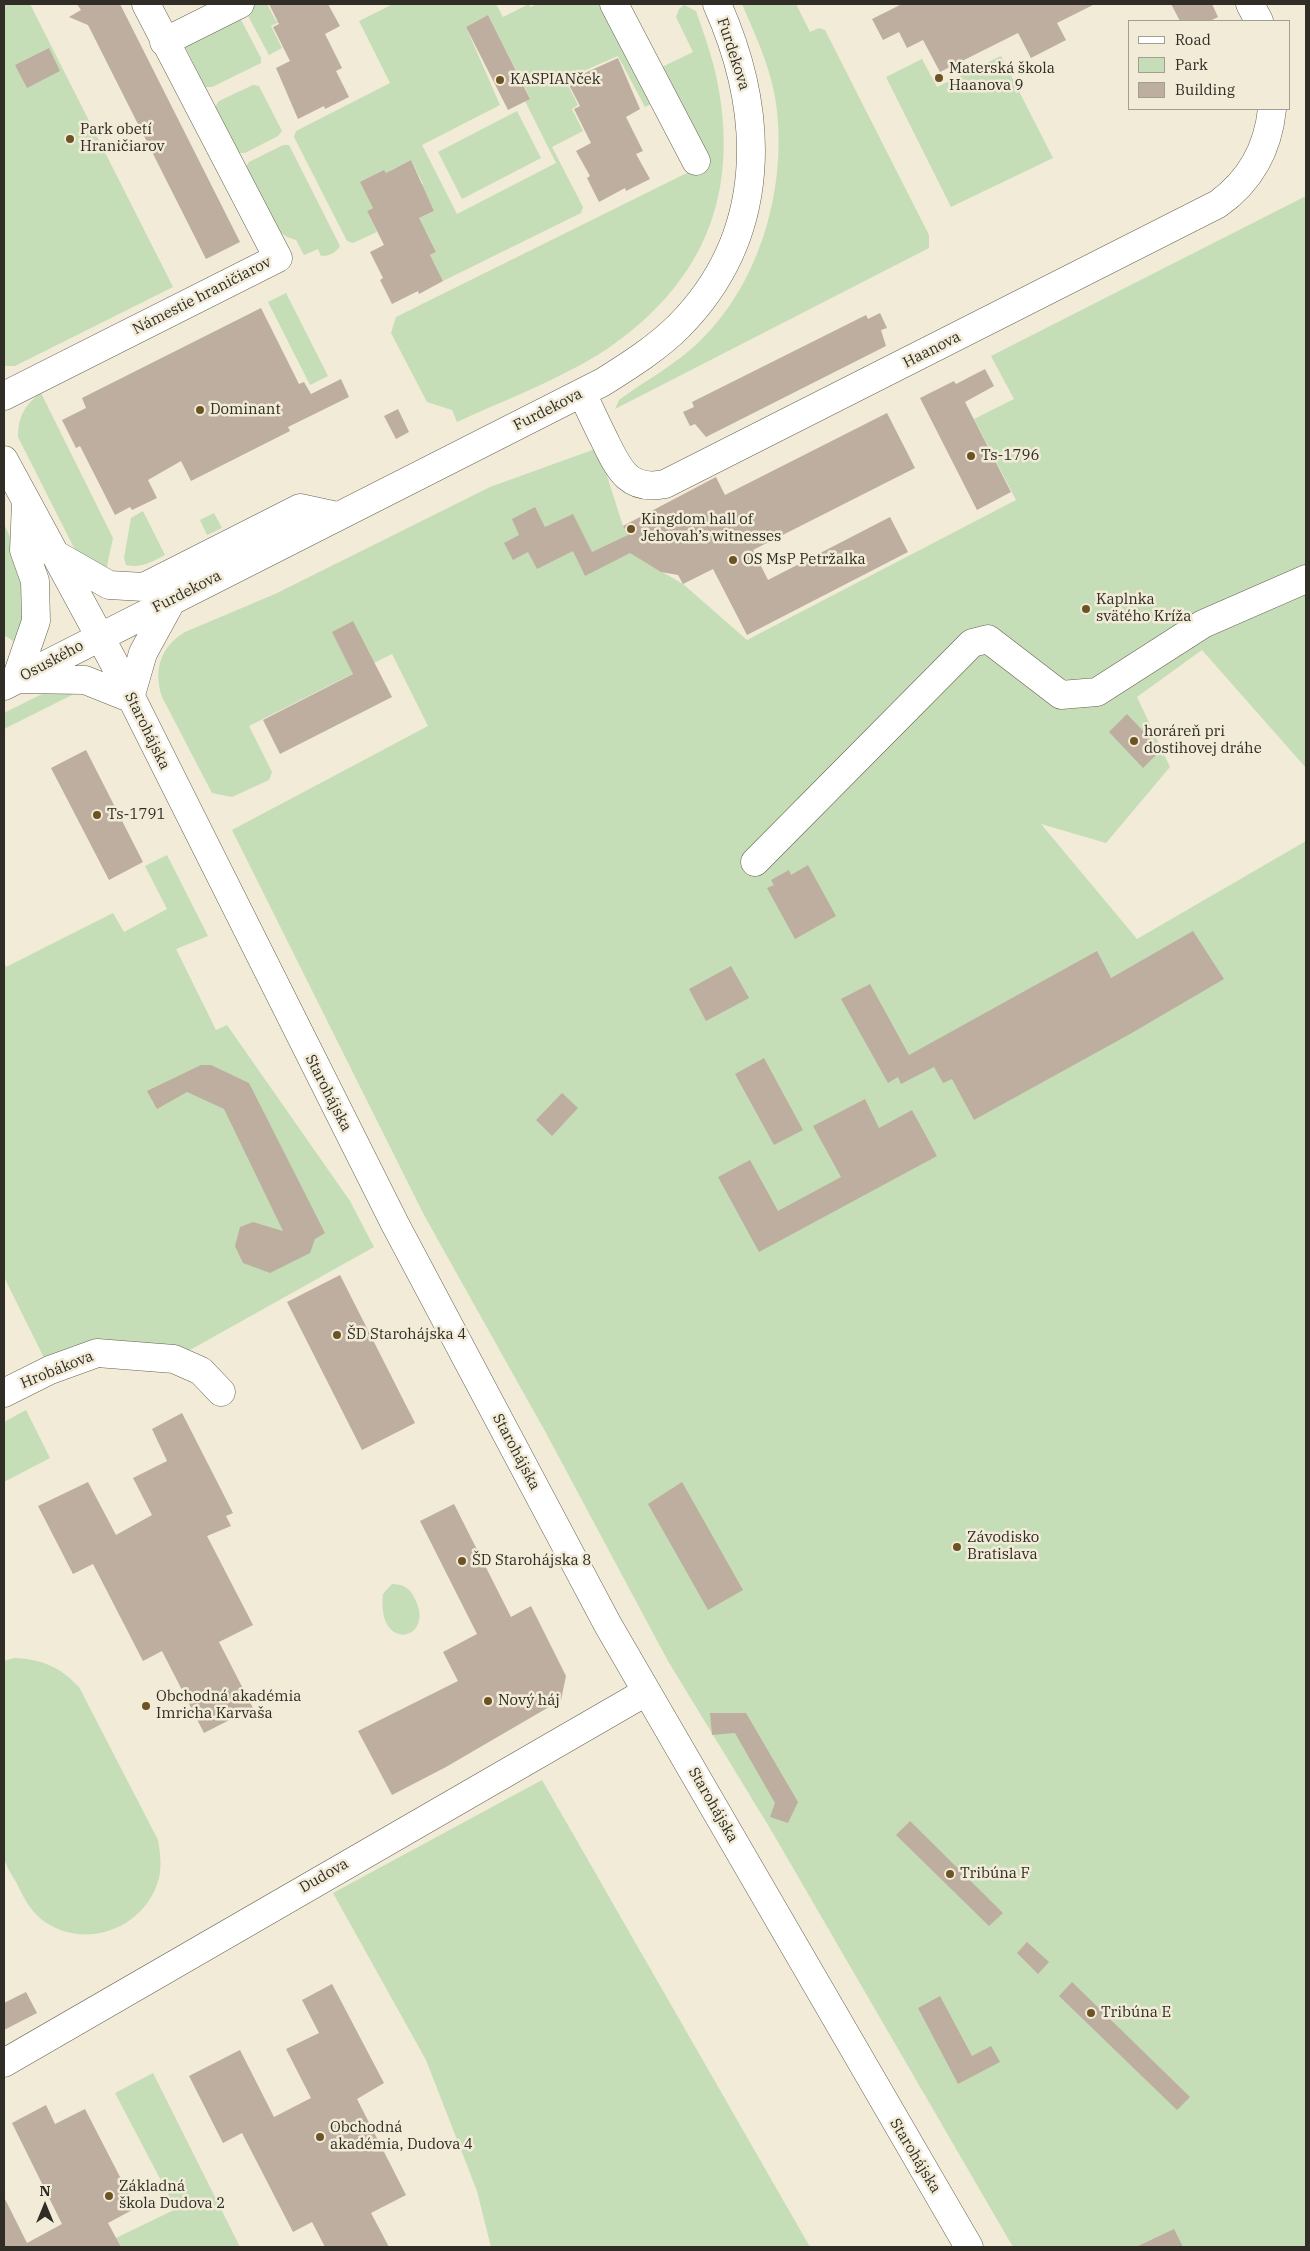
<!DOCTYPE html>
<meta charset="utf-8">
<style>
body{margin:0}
#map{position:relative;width:1310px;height:2251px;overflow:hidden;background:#f1ebd7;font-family:"IBM Plex Serif",serif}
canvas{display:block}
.frame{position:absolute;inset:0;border:5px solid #2f2d25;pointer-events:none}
.legend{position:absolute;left:1128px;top:20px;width:162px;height:90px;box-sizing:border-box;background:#f1ebd7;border:1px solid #a39f90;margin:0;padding:6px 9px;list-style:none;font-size:15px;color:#2f2d25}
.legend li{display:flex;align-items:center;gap:10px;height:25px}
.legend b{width:25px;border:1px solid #a39f90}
.north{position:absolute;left:20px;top:2181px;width:50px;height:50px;-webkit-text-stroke:4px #f1ebd7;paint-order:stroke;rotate:0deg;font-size:14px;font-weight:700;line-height:20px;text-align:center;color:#2f2d25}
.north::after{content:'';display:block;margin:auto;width:18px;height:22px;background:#2f2d25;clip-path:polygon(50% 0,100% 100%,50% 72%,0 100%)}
</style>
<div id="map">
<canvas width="1310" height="2251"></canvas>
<div class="frame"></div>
<ul class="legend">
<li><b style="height:6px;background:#fff"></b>Road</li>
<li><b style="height:14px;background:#c5deb7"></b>Park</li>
<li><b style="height:14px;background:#beaea0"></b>Building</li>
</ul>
<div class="north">N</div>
</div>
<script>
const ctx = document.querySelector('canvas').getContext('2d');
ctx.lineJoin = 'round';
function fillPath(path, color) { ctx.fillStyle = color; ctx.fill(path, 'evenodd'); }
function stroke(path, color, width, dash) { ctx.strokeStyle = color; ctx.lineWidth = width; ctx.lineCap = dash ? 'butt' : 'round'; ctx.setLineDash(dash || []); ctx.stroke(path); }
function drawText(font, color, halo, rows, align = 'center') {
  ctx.font = font + ' "IBM Plex Serif",serif'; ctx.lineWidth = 5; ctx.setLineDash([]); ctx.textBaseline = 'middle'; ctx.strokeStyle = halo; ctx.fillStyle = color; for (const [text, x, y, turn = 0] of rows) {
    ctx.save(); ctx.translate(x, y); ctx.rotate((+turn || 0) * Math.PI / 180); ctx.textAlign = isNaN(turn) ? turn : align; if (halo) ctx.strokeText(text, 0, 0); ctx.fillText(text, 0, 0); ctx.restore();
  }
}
fillPath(new Path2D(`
 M 4,4 L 30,4 L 173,287 L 15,366 L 4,366 Z
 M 256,4 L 267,4 L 276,21 L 281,21 L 271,26 L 282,48 L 269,55 L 247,14 L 249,7 Z
 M 393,4 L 496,4 L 503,17 L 529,4 L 530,7 L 538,4 L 607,4 L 653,103 L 645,107 L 618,56 L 565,79 L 578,105 L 572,109 L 583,131 L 552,147 L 583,207 L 581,213 L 443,281 L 433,261 L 426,257 L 436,252 L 426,232 L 407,224 L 434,211 L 424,191 L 417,187 L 423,184 L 411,160 L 391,170 L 377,206 L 367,211 L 377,232 L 353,243 L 347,241 L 294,137 L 296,131 L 390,83 L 359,21 ZM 488,15 L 530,98 L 525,101 L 556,163 L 457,214 L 422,145 L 500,105 L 466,27 Z
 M 623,4 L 630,4 L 662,67 L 693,52 L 676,17 L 679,9 L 684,5 L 696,11 C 705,37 715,64 719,91 C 738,202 699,286 607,349 C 561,379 507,399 457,422 L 452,410 L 427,402 L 391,333 L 396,317 L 705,164 Z
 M 742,4 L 796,4 L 810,32 L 819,28 L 825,30 L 929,235 L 929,248 L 615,409 L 619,400 C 646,380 675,365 699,342 C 762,282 789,181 775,97 C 769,64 755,34 742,4 Z
 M 239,16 L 261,58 L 261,63 L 212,87 L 205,87 L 184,44 Z
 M 1001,56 L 1053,158 L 951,207 L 886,77 L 922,59 L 937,87 Z
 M 253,85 L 259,86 L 282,131 L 278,136 L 245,153 L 238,153 L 215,107 L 219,101 Z
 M 517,111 L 541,158 L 462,199 L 438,152 Z
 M 283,145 L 289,145 L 340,246 C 336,253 329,256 321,256 L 318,249 L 304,255 L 296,240 L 287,237 L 278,231 L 246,167 L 249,162 Z
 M 1306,196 L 1306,768 L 1202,650 L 1137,697 L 1170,767 L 1106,843 L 1041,824 L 1137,939 L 1306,841 L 1306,2247 L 1013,2247 L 771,1830 L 668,1661 L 546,1433 L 424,1215 L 232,830 L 428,726 L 392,654 L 249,726 L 272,772 L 269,780 L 232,797 L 212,793 L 162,697 C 153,670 161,646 185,632 L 275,594 L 490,487 L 598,448 L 623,526 L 640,559 L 683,584 L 747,640 L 1016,500 L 974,419 L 1014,399 L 991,356 Z
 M 286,293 L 328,376 L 310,385 L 268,302 Z
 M 41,393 L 111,534 L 113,538 L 105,575 L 86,562 L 73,546 L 18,437 C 18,417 25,404 41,393 Z
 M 143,511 L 165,555 C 153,561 141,569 126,565 L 124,558 L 131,518 Z
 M 214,513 L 222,528 L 207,535 L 200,520 Z
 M 4,524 L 21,560 L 32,594 L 16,643 L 4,635 Z
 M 75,690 L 74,694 L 4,729 L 4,713 L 48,691 Z
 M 167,855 L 208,936 L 176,949 L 216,1030 L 227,1025 L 350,1201 L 374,1247 L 174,1359 L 50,1370 L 4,1277 L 4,962 L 6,967 L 113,913 L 124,932 L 167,909 L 145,866 Z
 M 26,1410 L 50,1458 L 4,1482 L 4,1422 Z
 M 392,1584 C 402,1584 409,1587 414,1597 C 438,1640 376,1655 383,1594 Z
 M 14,1658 C 42,1659 60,1667 79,1687 L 158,1840 C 160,1853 162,1865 159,1878 C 146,1929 83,1952 41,1919 C 29,1909 23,1896 16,1882 C 12,1875 6,1866 4,1858 C 0,1844 4,1820 4,1805 C 4,1757 4,1709 4,1661 Z
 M 542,1780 L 810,2247 L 491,2247 L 477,2191 L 426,2060 L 333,1893 Z
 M 153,2073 L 240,2247 L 121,2247 L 116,2238 L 176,2209 L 115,2093 Z`), '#c5deb7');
fillPath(new Path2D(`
 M 77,4 L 120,4 L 240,242 L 206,259 L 88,25 L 69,17 L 81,10 Z
 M 269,4 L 328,4 L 340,26 L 325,34 L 342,68 L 336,71 L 349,97 L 325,109 L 324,106 L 298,119 L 276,68 L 290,61 L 273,27 L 279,24 Z
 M 902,4 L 1095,4 L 1057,23 L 1066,40 L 1031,58 L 1018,33 L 940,72 L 923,40 L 907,48 L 899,32 L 883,40 L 872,19 Z
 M 1171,4 L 1212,4 L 1218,17 L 1210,21 L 1180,21 Z
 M 488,15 L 530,99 L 508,110 L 466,27 Z
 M 49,48 L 60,71 L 27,88 L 15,65 Z
 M 618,58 L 640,109 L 626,117 L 643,151 L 636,154 L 650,179 L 626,191 L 625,188 L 599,202 L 587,178 L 590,176 L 576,151 L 591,143 L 574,109 L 580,106 L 567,81 Z
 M 411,160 L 434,211 L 419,218 L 436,252 L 430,255 L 443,281 L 419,294 L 418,291 L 392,304 L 380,280 L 383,278 L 370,252 L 384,245 L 367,211 L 373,208 L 360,182 L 384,170 L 386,173 Z
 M 261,308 L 299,384 L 304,382 L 311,394 L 341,379 L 349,397 L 288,427 L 290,431 L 191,481 L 181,461 L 148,480 L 157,498 L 132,510 L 130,507 L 115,515 L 80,446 L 76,448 L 62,420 L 86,408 L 82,398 Z
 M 880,313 L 887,328 L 881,330 L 886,346 L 706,437 L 695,424 L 690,426 L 683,412 L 694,407 L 692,402 L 866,315 L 868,319 Z
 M 985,369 L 994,386 L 965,402 L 1011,492 L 977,510 L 920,398 L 954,381 L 956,384 Z
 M 398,409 L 409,432 L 396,439 L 384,416 Z
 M 887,413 L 915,468 L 753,550 L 768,580 L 890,517 L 908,552 L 747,635 L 713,569 L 683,584 L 678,575 L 661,572 L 630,553 L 585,576 L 573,551 L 537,569 L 528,552 L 513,560 L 504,543 L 519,535 L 512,519 L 535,507 L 545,527 L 573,514 L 592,552 L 628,535 L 623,526 L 716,477 L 725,495 Z
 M 353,621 L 392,697 L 280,754 L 263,720 L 353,674 L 332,632 Z
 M 1127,714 L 1161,750 L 1143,768 L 1109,732 Z
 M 86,750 L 143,862 L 109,880 L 51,768 Z
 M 808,865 L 836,916 L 795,939 L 767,888 L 774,885 L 771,880 L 789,870 L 791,875 Z
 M 1193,931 L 1224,979 L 1130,1034 L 974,1120 L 952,1079 L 943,1083 L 934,1067 L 901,1084 L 898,1077 L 888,1083 L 841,999 L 870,984 L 909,1055 L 1097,951 L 1111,978 Z
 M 731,966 L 749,998 L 706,1021 L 689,989 Z
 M 764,1058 L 803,1130 L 774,1145 L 735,1074 Z
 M 201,1065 L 211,1065 L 249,1083 L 325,1233 L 315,1239 L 310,1253 L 270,1273 L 243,1263 L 235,1246 L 240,1227 L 253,1222 L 283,1231 L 224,1109 L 187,1092 L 157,1109 L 147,1091 Z
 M 562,1093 L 578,1108 L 552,1136 L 536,1120 Z
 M 865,1099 L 879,1128 L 912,1110 L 937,1156 L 759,1252 L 718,1177 L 750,1160 L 778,1211 L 841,1177 L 813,1126 Z
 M 340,1275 L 415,1423 L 362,1450 L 287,1302 Z
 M 182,1413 L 233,1513 L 226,1516 L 231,1526 L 207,1536 L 253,1625 L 219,1642 L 253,1708 L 204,1733 L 162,1651 L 143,1661 L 93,1564 L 73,1574 L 38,1506 L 88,1482 L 116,1535 L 152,1515 L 133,1478 L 167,1461 L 152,1429 Z
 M 682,1482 L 743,1590 L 708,1610 L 648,1504 Z
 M 454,1504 L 511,1617 L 531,1606 L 566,1676 L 561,1700 L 446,1767 L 392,1795 L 358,1731 L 458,1681 L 443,1652 L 477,1634 L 420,1521 Z
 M 710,1713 L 746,1713 L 798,1802 L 788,1823 L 770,1817 L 775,1803 L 735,1733 L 712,1735 Z
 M 910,1821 L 1003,1913 L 989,1926 L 896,1835 Z
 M 1027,1942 L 1049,1962 L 1038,1974 L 1017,1953 Z
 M 1072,1982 L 1190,2097 L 1177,2110 L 1059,1996 Z
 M 332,1984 L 384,2083 L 357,2099 L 406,2195 L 371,2213 L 389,2247 L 325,2247 L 312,2222 L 293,2232 L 242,2133 L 223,2143 L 189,2076 L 240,2050 L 274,2117 L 311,2098 L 286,2049 L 319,2033 L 302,2000 Z
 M 26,1992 L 37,2013 L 4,2030 L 4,2003 Z
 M 940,1996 L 972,2056 L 991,2046 L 1000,2062 L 958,2084 L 918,2008 Z
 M 46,2105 L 55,2124 L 85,2109 L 136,2208 L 108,2223 L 121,2247 L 4,2247 L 4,2197 L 27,2243 L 62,2224 L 12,2123 Z
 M 1174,2229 L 1183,2247 L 1136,2247 Z`), '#beaea0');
const minor = new Path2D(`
 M 614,4 L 696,161
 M 1250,4 L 1259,21
 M 164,42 L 240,4
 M 582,393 C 589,408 596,423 604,439 C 618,467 627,492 665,484 L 1218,204 C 1250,181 1268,149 1272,109
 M 4,396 L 278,258 L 146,4
 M 4,460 L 113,661 L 395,1224 L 608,1625 L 969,2247
 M 53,553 L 109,585 L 144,587 L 300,508 L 337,516
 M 16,679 L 36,621 L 35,581 L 24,550 L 26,503
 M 20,679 L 85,680 L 130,698
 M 4,686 L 603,382 C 630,365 657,348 679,326 C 769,235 766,114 717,4
 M 130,698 L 143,653 L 172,600
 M 755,862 L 972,643 L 988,639 L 1061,695 L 1097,692 L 1203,624 L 1306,579
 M 4,1393 L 50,1370 L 97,1353 L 174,1359 L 201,1371 L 221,1392
 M 4,2063 L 646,1692`);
stroke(minor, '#666150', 29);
stroke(minor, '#fff', 28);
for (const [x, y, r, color] of [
 [939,78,5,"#6c5324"],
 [500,80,5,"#6c5324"],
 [70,139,5,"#6c5324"],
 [200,410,5,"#6c5324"],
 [971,456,5,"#6c5324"],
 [631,529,5,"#6c5324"],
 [733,560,5,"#6c5324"],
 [1086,609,5,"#6c5324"],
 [1134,741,5,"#6c5324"],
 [97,815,5,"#6c5324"],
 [337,1335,5,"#6c5324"],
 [957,1547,5,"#6c5324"],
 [462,1561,5,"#6c5324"],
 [488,1701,5,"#6c5324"],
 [146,1706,5,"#6c5324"],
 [950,1874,5,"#6c5324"],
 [1091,2013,5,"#6c5324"],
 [320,2137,5,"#6c5324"],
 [109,2196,5,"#6c5324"]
]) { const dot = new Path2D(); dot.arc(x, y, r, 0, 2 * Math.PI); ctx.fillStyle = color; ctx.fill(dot); stroke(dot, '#f1ebd7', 2); }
drawText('15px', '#2f2d25', '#f1ebd7', [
 ["Furdekova",733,54,72],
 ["Námestie hraničiarov",202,296,-27],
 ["Haanova",932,350,-27],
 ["Furdekova",548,410,-27],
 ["Furdekova",187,592,-27],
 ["Osuského",52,661,-28],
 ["Starohájska",147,731,64],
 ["Starohájska",328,1093,63],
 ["Hrobákova",57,1370,-22],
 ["Starohájska",516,1452,62],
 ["Starohájska",713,1805,60],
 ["Dudova",324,1876,-30],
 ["Starohájska",915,2156,59]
]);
drawText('15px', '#2f2d25', '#f1ebd7', [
 ["Materská škola",949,69],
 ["Haanova 9",949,86],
 ["KASPIANček",510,80],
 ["Park obetí",80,130],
 ["Hraničiarov",80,147],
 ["Dominant",210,410],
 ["Ts-1796",981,456],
 ["Kingdom hall of",641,520],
 ["Jehovah’s witnesses",641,537],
 ["OS MsP Petržalka",743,560],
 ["Kaplnka",1096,600],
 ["svätého Kríža",1096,617],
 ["horáreň pri",1144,732],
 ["dostihovej dráhe",1144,749],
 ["Ts-1791",107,815],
 ["ŠD Starohájska 4",347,1335],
 ["Závodisko",967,1538],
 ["Bratislava",967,1555],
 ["ŠD Starohájska 8",472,1561],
 ["Obchodná akadémia",156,1697],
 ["Imricha Karvaša",156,1714],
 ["Nový háj",498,1701],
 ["Tribúna F",960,1874],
 ["Tribúna E",1101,2013],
 ["Obchodná",330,2128],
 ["akadémia, Dudova 4",330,2145],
 ["Základná",119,2187],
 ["škola Dudova 2",119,2204]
], 'left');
</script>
